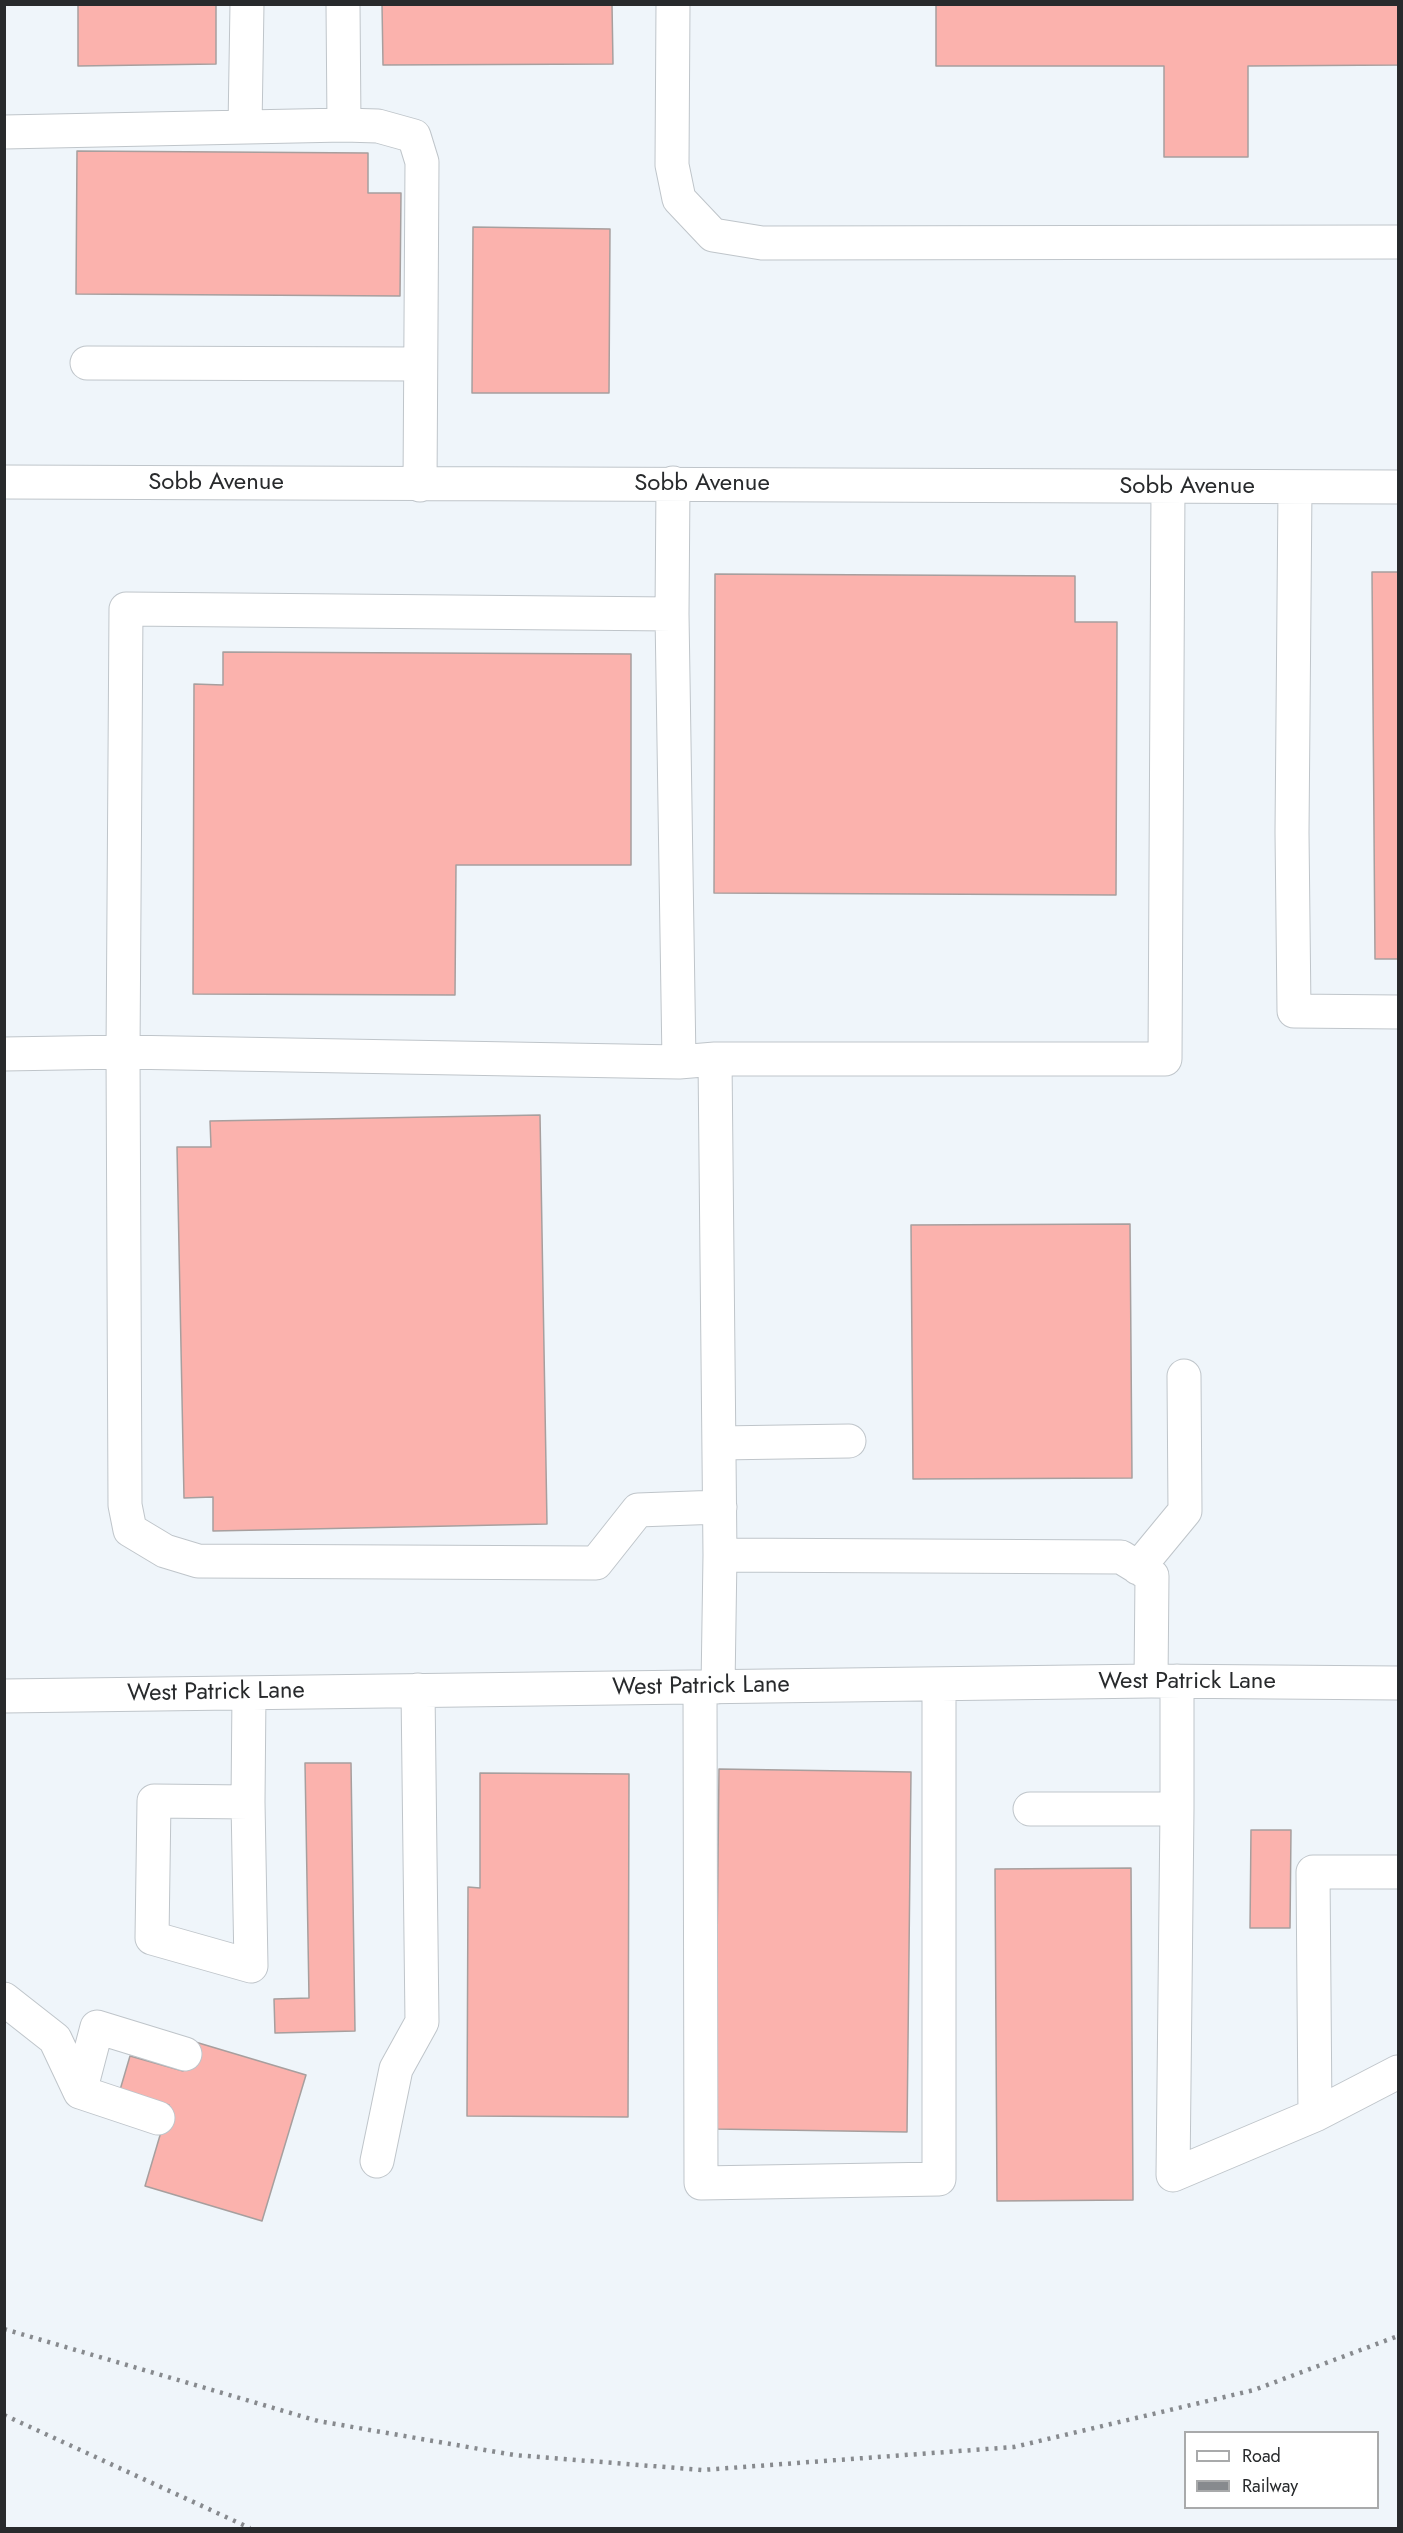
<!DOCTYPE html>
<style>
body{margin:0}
#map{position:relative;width:1403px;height:2533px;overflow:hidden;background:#eff5fa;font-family:Jost,sans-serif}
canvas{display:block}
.frame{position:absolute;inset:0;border:6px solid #282a2c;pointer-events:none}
.legend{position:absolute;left:1184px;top:2431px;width:195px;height:78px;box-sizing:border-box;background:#fff;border:2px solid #a9aaab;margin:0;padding:8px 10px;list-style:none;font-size:18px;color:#282a2c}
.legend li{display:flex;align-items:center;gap:12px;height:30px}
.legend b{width:30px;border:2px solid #a9aaab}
</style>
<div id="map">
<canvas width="1403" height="2533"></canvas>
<div class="frame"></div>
<ul class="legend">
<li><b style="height:8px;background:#fff"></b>Road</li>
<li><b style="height:8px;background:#878a8e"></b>Railway</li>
</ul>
</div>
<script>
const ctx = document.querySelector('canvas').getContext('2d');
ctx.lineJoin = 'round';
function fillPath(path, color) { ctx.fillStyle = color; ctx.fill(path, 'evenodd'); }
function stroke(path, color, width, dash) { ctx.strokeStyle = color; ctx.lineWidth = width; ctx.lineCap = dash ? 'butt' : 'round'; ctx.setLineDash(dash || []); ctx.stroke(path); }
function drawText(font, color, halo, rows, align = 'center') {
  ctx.font = font + ' Jost,sans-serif'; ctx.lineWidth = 4.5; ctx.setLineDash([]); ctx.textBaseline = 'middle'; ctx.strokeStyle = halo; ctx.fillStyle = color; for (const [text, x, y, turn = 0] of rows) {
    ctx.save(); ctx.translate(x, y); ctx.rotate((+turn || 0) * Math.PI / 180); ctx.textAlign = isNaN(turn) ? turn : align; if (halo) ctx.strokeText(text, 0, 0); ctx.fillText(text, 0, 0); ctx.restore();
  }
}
const building = new Path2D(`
 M 78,4 L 216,4 L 216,64 L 78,66 Z
 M 382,4 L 612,4 L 613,64 L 383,65 Z
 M 936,4 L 1398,4 L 1398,65 L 1248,66 L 1248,157 L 1164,157 L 1164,66 L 936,66 Z
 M 77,151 L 368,153 L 368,193 L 401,193 L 400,296 L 76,294 Z
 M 473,227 L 610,229 L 609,393 L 472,393 Z
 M 1372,572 L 1398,572 L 1398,959 L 1375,959 Z
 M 715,574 L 1075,576 L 1075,622 L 1117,622 L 1116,895 L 714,893 Z
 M 223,652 L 631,654 L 631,865 L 456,865 L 455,995 L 193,994 L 194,684 L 223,685 Z
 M 540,1115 L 547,1524 L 213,1531 L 213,1497 L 184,1498 L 177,1147 L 211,1147 L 210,1121 Z
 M 1130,1224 L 1132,1478 L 913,1479 L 911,1225 Z
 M 305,1763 L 351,1763 L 355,2031 L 275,2033 L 274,1999 L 309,1998 Z
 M 719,1769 L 911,1772 L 907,2132 L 715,2129 Z
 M 480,1773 L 629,1774 L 628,2117 L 467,2116 L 468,1887 L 480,1888 Z
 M 1251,1830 L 1291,1830 L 1290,1928 L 1250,1928 Z
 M 1131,1868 L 1133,2200 L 997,2201 L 995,1869 Z
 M 192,2041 L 306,2075 L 262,2221 L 145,2186 L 169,2105 L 120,2090 L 130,2056 L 183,2071 Z`);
fillPath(building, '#fbb2ad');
stroke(building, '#a79f9e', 1.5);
const minor = new Path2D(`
 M 343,4 L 344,125
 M 673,4 L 672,165 L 679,199 L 713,235 L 762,243 L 1398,242
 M 245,127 L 247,4
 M 4,132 L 344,125 L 378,126 L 414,136 L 422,162 L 420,485
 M 87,363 L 420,364
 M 4,482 L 1398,487
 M 673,483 L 672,614 L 679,1062
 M 1295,487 L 1292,832 L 1294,1011 L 1398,1012
 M 672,614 L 126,609 L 123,1052 L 125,1505 L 130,1530 L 165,1551 L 198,1561 L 596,1563 L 638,1510 L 720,1507
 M 4,1054 L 123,1052 L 679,1062 L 715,1059 L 1165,1059 L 1168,487
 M 715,1059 L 720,1555
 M 719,1443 L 849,1441
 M 1138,1568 L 1185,1511 L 1184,1376
 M 700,1687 L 701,2183 L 939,2179 L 939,1684
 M 718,1687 L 720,1555 L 1121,1557 L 1152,1576 L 1151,1681
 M 4,1696 L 1151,1681 L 1398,1683
 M 248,1802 L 154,1801 L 152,1938 L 251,1966 L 248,1802 L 249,1693
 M 1030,1809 L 1177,1809 L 1177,1681
 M 1177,1809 L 1173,2175 L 1315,2115 L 1398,2072
 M 4,1999 L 55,2039 L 80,2092 L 158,2118
 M 80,2092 L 97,2027 L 185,2054
 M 1315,2115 L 1313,1872 L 1398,1872
 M 377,2161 L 396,2069 L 422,2022 L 418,1690`);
stroke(minor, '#bfc5ca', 35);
stroke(minor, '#fff', 33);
stroke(new Path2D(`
 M 4,2329 L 318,2421 L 514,2455 L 702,2470 L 1014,2447 L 1254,2390 L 1398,2336
 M 4,2415 L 250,2528`), '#878a8e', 4.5, [3, 6]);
drawText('24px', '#282a2c', '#fff', [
 ["Sobb Avenue",216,483],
 ["Sobb Avenue",702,484],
 ["Sobb Avenue",1187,487],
 ["West Patrick Lane",1187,1682],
 ["West Patrick Lane",701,1687,-1],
 ["West Patrick Lane",216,1693,-1]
]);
</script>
